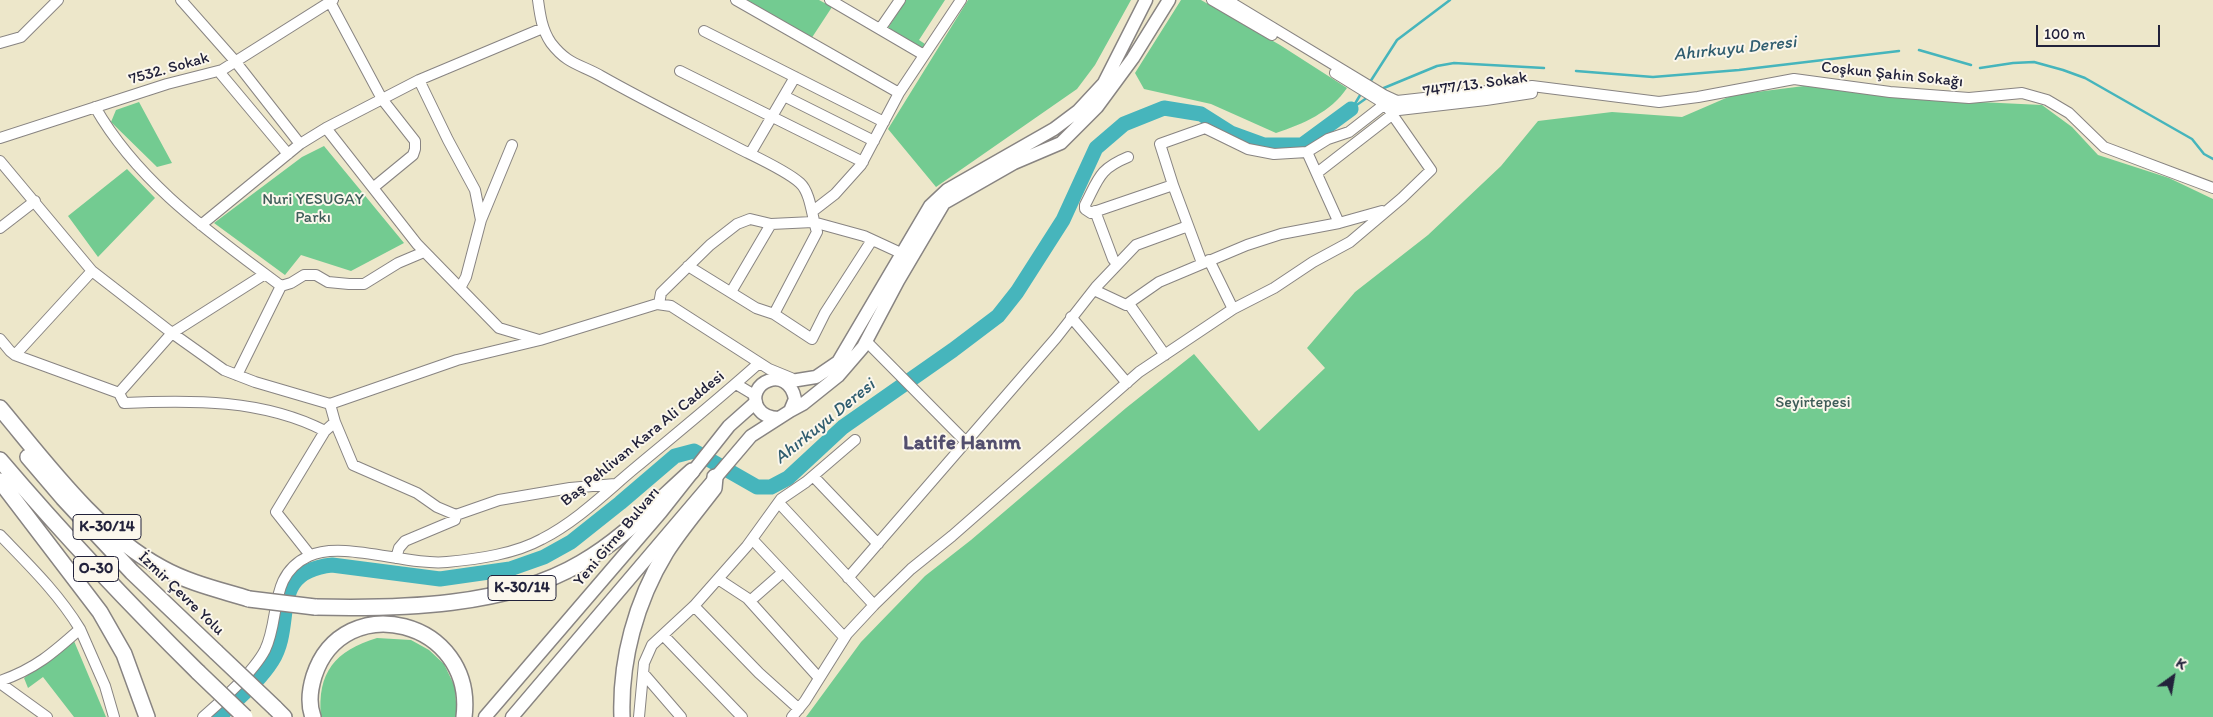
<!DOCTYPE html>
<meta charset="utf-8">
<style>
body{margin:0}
#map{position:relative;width:2213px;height:717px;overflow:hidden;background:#ede7ca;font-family:Itim,sans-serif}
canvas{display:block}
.north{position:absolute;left:2148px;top:652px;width:50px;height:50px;-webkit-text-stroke:4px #fbf7ec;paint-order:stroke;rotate:32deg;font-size:14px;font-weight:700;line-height:20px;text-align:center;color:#22223b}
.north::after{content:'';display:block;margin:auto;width:18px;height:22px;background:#22223b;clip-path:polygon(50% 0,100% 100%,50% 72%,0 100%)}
.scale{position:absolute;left:2036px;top:25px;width:124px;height:22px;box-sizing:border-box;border:2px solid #22223b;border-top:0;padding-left:6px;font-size:15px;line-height:18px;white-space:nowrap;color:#22223b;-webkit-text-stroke:4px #fbf7ec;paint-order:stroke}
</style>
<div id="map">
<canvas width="2213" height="717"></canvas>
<div class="north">K</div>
<div class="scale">100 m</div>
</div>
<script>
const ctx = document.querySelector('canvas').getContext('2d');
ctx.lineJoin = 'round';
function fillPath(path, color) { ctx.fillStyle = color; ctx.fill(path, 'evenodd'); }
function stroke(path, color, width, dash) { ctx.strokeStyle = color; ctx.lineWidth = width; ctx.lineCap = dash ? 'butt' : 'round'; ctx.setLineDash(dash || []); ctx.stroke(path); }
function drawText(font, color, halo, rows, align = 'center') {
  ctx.font = font + ' Itim,sans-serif'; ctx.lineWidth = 4; ctx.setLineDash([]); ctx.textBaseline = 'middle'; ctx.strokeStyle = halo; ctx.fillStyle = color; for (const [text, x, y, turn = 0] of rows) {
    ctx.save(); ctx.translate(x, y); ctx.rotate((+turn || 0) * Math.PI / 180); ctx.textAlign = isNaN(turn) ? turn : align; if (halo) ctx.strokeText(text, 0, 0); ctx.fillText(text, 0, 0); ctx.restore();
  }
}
fillPath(new Path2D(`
 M 743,0 L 819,0 L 832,7 L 811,39 Z
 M 906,0 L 945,0 L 919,40 L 925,44 L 922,50 L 888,28 Z
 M 968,0 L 1131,0 L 1095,65 L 1077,89 L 936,187 L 888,129 Z
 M 1181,0 L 1201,0 L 1280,45 L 1347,88 C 1331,112 1303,124 1276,133 L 1211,104 L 1144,89 L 1135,73 Z
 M 1804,86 L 1916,99 L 2042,105 L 2072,127 L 2098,155 L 2169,178 L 2213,199 L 2213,717 L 806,717 L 861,642 L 925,576 L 971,540 L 1126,408 L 1194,354 L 1259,431 L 1325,368 L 1307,348 L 1355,292 L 1428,235 L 1501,166 L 1538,121 L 1612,112 L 1682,117 L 1733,95 Z
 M 139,102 L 172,163 L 157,167 L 111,122 L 116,110 Z
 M 324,146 L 404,243 L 351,271 L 301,255 L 285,275 L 214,223 L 302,157 Z
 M 127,169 L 155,198 L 98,257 L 68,216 Z
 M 377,638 L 411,640 L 429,650 L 444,664 L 455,687 L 457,717 L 321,717 C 317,672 335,651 377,638 Z
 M 74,641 L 106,717 L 74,717 L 43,677 L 28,688 L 24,678 Z`), '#73cb91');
stroke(new Path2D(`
 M 1919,50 L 1971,65
 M 1980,68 L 2013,63 L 2034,62 L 2063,70 L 2085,78 L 2192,139 L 2204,154 L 2213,159
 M 1576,71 L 1653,77 L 1739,70 L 1899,51
 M 1370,82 L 1397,40 L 1450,0
 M 1379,90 L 1437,66 L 1454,63 L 1544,68
 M 1353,107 L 1362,92
 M 1351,109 L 1368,97`), '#46b5bc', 2.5);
stroke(new Path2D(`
 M 219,717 C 237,699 258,683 272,661 C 296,623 267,572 332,565 L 440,579 L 510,569 L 544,557 L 571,542 L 620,503 L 675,456 L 694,451 L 757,487 L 771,487 L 788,478 L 843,427 L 953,350 L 998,316 L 1017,292 L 1063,220 L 1096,148 L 1124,124 L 1164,108 L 1201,114 L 1231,133 L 1264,145 L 1302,145 L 1351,109`), '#46b5bc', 15);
const minor = new Path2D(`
 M 181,0 L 235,61 L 300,144
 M 329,0 L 382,99 L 415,141 L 415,149 L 413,155 L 374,187
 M 538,0 C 540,15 542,30 551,43 C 568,65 580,64 601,76 C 647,102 694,125 740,149 C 756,157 787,171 800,183 C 811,193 812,218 817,232 L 774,314
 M 736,0 L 899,93
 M 830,0 L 924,55
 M 1212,0 L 1272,35
 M 1227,0 L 1384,95 L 1397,101 L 1532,86 L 1659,102 L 1698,97 L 1794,79 L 1890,92 L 1969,98 L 2022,93 L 2047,100 L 2069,113 L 2104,147 L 2213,188
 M 880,29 L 900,0
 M 704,31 L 884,122
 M 0,43 L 21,37 L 58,0
 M 222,70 L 221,74 L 288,154
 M 680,71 L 863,162
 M 1335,73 L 1385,104 L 1399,110 L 1486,100 L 1532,93
 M 419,80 L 448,140 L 475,190 L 481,220
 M 784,96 L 874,141
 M 95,107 C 139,184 212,234 281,286 L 291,283 L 304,275 L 316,275 L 328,282 L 349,284 L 364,284 L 398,263 L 424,252
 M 326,128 L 417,244 L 499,328 L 539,340
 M 0,138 L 167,84 L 222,70 L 333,0
 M 750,154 L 795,77
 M 1128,157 C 1099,169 1099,178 1085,205 L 1085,209 L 1091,213 L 1173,185
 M 0,161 L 92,271 L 172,333 L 224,370 L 255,382 L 330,404 L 457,360 L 540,340 L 657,304 L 671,306 L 769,369 L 791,378
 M 1317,173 L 1393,114
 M 813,211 L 835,194 L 861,165 L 899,93 L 961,0
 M 1095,211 L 1113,259 L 1117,264
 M 201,225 L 300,144 L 326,128 L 419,80 L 543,28
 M 0,228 L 35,201
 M 1209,260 L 1233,309
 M 1202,263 L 1173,185 L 1160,144 L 1205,128 L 1248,149 L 1274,154 L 1307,152
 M 688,266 L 756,308 L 774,314 L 812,339 L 825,313 L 872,240
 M 460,288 L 466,277 L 481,220 L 512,145
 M 1094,290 L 1126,305 L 1159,282 L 1247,245 L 1281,234 L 1339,223 L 1382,211
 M 731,292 L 771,224
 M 659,304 L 661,293 L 710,245 L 737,224 L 750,219 L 771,224 L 813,222 L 864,236 L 903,254
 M 1129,304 L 1165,355
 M 1071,317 L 1127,383
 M 0,339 L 10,351 L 15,355 L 119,393 L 172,333 L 265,274
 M 866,341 L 965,441
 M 15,355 L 92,271
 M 237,375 L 281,286
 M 736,384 L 756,396
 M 119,393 L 124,403 C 192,400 263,399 325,431 L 335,422 L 330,404
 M 335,422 L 353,465 L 417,493 L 437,507 L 456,515 L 499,500 L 570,488 L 615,484
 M 813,476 L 878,544
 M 779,503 L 874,605
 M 0,535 C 29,565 58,593 80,629 C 53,653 35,669 0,681
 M 752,539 L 844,637
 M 310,555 L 276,512 L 325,431
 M 396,558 L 399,548 L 405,541 L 455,520 L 456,515
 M 848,578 L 1056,338 L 1096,287 L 1136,245 L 1188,226
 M 718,579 L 747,598 L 819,678
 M 750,601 L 783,572
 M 694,606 L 759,673 L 799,709
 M 80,629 L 105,686 L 114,717
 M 663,635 L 742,717
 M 643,673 L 681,717
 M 0,683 L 47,717
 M 203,717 C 221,702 254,671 265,650 C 281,617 268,575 309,556 C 342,540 408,566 447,562 C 478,559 515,554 542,539 C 577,521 605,493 635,468 C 677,433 719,399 759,363
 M 639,717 L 644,663 L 652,645 L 694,606 L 747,546 L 781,499 L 806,482 L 855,440
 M 792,717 L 805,701 L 847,634 L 874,605 L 911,569 L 952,536 L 1139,372 L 1233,309 L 1274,288 L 1313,262 L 1350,242 L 1402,198 L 1431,170 L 1385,104 L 1349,132 L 1328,139 L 1307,152 L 1339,223`);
const major = new Path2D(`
 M 785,382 L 816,377 L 838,362 L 930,206 L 947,190 L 1054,129 L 1078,111 L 1104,83 L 1146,0
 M 790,411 L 803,404 L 838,376 L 863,347 L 898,281 L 944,203 L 1014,163 L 1061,143 L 1097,107 L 1133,58 L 1169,0
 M 485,717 L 661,512 L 729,426 L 756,402
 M 512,717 L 751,436 L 790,411 L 795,399 C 788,363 744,383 758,408 C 763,416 770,418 779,418`);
const highway = new Path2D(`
 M 0,408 C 46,463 98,534 162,568 C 189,583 220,590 249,599
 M 28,457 L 63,498 L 132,572 L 216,652
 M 0,460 C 63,534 129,604 198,672
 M 0,481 L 100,612 L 124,654 L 147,717
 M 315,607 C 399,609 507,607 581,563 C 623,539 656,503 692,471
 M 275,708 L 284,717
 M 313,717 C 308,704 310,689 314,676 C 343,587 476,620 464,717
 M 622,717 C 620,660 636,601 666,552 C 680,530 698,509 714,488 L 715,477`);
stroke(minor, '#888482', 12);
stroke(major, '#888482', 15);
stroke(highway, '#888482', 18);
stroke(minor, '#fff', 10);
stroke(major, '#fff', 12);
stroke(highway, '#fff', 15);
const highwayBridge = new Path2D(`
 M 249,599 L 315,607
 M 216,652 L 275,708
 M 198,672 L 245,717`);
stroke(highwayBridge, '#888482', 18, []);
stroke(highwayBridge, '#fff', 15);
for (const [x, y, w] of [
 [107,527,68],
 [96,569,45],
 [522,588,68]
]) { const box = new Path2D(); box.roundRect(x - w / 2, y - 12.5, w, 25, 4); ctx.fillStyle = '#fbf7ec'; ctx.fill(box); stroke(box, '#22223b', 1); }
drawText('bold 15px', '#22223b', null, [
 ["K-30/14",107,527],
 ["O-30",96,569],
 ["K-30/14",522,588]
]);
drawText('16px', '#22223b', '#fbf7ec', [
 ["7532. Sokak",169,69,-16],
 ["Coşkun Şahin Sokağı",1892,75,6],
 ["7477/13. Sokak",1475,85,-8],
 ["Baş Pehlivan Kara Ali Caddesi",643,439,-39],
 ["Yeni Girne Bulvarı",617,537,-50],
 ["İzmir Çevre Yolu",181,594,44]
]);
drawText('16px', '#3e5d59', '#fbf7ec', [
 ["Nuri YESUGAY",313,200],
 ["Parkı",313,218],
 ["Seyirtepesi",1813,403]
]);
drawText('italic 18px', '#305d6f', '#fbf7ec', [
 ["Ahırkuyu Deresi",1735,49,-6],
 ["Ahırkuyu Deresi",825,422,-39]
]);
drawText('bold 21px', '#534f6e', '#fbf7ec', [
 ["Latife Hanım",962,444]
]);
</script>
